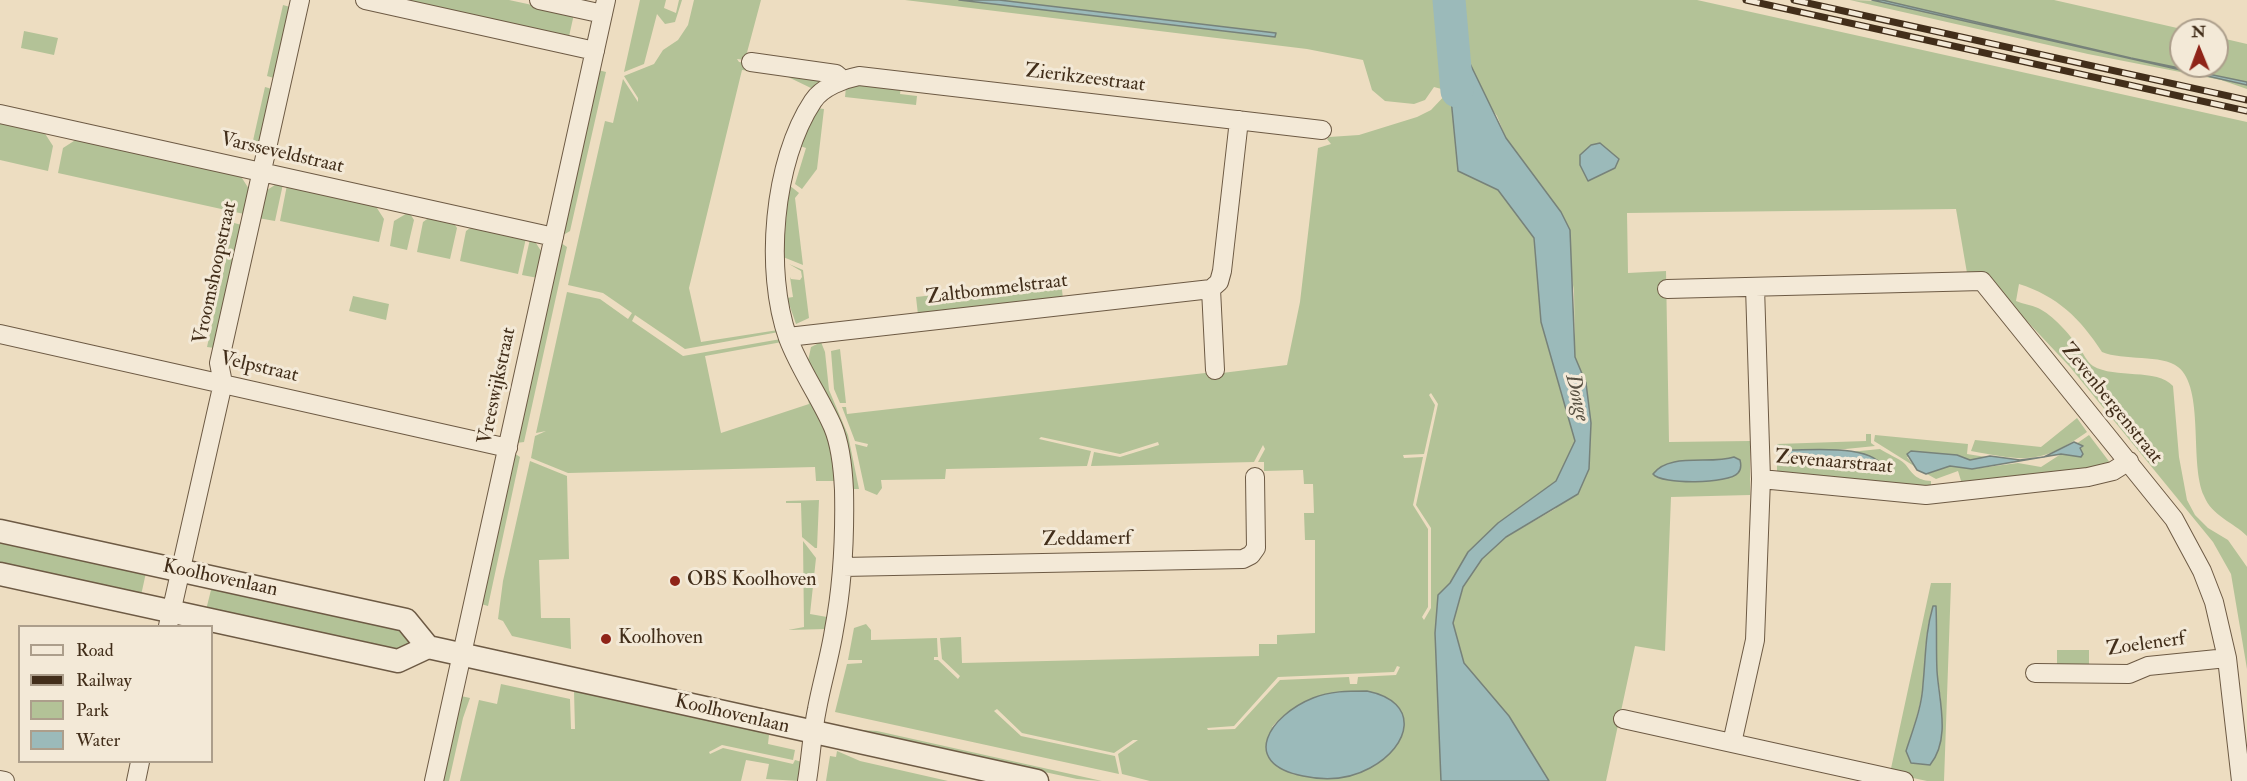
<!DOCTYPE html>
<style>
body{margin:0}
#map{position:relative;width:2247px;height:781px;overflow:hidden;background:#edddc1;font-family:"IM FELL Double Pica",serif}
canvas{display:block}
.legend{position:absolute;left:18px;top:625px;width:195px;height:138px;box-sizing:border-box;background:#f3e9d7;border:2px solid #ac9e8b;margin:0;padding:8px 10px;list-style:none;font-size:18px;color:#422e1a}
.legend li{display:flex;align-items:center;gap:12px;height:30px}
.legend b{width:30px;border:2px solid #ac9e8b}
.north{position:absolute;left:2169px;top:18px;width:60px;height:60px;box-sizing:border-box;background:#f3e9d7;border:2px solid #ac9e8b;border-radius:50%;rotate:359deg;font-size:16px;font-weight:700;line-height:24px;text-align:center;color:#422e1a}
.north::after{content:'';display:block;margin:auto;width:21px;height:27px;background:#8f2418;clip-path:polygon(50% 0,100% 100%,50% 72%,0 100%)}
</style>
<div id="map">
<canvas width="2247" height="781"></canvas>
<ul class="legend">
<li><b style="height:8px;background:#f3e9d7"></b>Road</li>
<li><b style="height:8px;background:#422e1a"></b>Railway</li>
<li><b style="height:16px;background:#b3c297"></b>Park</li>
<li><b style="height:16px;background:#9bbaba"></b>Water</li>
</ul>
<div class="north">N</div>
</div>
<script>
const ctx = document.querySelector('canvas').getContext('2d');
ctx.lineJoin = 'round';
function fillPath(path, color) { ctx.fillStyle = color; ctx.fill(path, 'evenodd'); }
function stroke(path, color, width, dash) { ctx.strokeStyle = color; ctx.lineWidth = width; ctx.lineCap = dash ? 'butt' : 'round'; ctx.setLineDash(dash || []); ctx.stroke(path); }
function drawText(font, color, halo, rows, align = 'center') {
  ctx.font = font + ' "IM FELL Double Pica",serif'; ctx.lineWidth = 6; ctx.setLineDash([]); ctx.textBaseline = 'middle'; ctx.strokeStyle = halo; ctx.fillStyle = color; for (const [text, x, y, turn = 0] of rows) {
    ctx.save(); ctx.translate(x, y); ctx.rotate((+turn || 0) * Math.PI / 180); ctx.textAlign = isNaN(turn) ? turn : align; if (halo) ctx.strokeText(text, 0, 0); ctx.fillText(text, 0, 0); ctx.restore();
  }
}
fillPath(new Path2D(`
 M 380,0 L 509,0 L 574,14 L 568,41 Z
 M 640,0 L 666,0 L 664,8 L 676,13 L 679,0 L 682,0 L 675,22 L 665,24 L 657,14 L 644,64 L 624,72 Z
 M 694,0 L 761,0 L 745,60 L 737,59 L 739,62 L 745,63 L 744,69 L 822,79 L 823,80 L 813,89 L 784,75 L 742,70 L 689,288 L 701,342 L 778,330 L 779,332 L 685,349 L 635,315 L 632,321 L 683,356 L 781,339 L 782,342 L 705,356 L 721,433 L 809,404 L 807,395 L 829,438 L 836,481 L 816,481 L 815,467 L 568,473 L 531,458 L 535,436 L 546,431 L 536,433 L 567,292 L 600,299 L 628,319 L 632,313 L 603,293 L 568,285 L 605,121 L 613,123 L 623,79 L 638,102 L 638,98 L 624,76 L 654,64 L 663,50 L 678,40 L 688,25 Z
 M 905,0 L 959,0 L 1275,37 L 1275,33 L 999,0 L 1697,0 L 2247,122 L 2247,536 C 2233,522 2212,516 2204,496 C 2189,463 2205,388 2178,367 C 2162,354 2123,361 2102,352 C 2080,318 2057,296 2019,284 L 2016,301 C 2023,304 2031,305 2038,308 C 2053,315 2069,334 2079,347 C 2083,353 2087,362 2093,366 C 2115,379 2157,368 2173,386 L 2179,457 L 2187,500 L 2195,515 L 2208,528 L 2228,540 L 2247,567 L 2247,669 L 2231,574 L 2213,542 L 2070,367 L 2010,303 L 1967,273 L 1956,209 L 1627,213 L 1628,273 L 1666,271 L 1669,442 L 1750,441 L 1750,495 L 1671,497 L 1665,651 L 1635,646 L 1606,781 L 1549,781 L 1509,716 L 1463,663 L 1453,623 L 1463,587 L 1482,559 L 1506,537 L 1555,509 L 1589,469 L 1591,423 L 1586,383 L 1575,357 L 1574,291 L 1561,212 L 1506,138 L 1497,116 L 1446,48 L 1458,171 L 1498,190 L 1534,238 L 1541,322 L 1575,441 L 1556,481 L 1498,523 L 1468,552 L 1450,583 L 1438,595 L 1435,633 L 1441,781 L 1150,781 L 1122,774 L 1118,754 L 1138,740 L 1133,740 L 1114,753 L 1022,733 L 997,709 L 994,711 L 1021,736 L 1115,756 L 1119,774 L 835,712 L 847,664 L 862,663 L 862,660 L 848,660 L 854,628 L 866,624 L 871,630 L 871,640 L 937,638 L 938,657 L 934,657 L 934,660 L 938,660 L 958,679 L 960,676 L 942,659 L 940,638 L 961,637 L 962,663 L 1259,656 L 1259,644 L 1277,644 L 1277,635 L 1315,633 L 1315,540 L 1305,540 L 1304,513 L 1314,513 L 1313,484 L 1304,484 L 1303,470 L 1264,471 L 1264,462 L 1258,462 L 1265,449 L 1263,445 L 1254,462 L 1091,466 L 1094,452 L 1120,457 L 1159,445 L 1158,442 L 1120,454 L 1041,437 L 1039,439 L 1091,451 L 1087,466 L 946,469 L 945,479 L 881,480 L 882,488 L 877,495 L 865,490 L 855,444 L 867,447 L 868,444 L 855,441 L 842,407 L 846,407 L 847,414 L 1214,372 L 1219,378 L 1222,373 L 1287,365 L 1300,302 L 1318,148 L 1331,144 L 1327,139 L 1329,137 L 1359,135 L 1417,117 L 1431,110 L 1449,91 L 1434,87 L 1425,100 L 1414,104 L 1385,101 L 1372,90 L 1363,60 L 1307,49 ZM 1431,393 L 1438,404 L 1416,505 L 1431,528 L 1431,608 L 1424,620 L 1422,617 L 1428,607 L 1428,529 L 1413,505 L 1423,457 L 1404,458 L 1403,455 L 1424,454 L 1435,405 L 1429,395 ZM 1397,666 L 1400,667 L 1396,675 L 1358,677 L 1357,684 L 1350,684 L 1349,677 L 1280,680 L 1235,729 L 1208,730 L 1207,728 L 1234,726 L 1278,677 L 1394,672 ZM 1367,691 L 1327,779 L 1292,774 L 1272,727 C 1297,698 1330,692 1367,691 Z
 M 1850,0 L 1879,1 L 2247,85 L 2247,89 L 2221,80 L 2088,54 Z
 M 1882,0 L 2054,0 L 2186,30 L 2181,30 L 2181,66 L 2217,66 L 2217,37 L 2247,44 L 2247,82 L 2131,58 Z
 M 283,5 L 290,7 L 274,78 L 267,76 Z
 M 24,31 L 58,38 L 54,55 L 21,48 Z
 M 598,70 L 606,72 L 570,231 L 565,234 L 563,233 Z
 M 858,85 L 901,88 L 900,94 L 917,96 L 916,105 L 845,97 L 846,87 Z
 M 265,87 L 272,89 L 259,146 L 252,145 Z
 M 817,108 L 824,109 L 817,169 L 802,189 L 795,184 L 806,148 L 800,146 Z
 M 0,122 L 44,132 L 53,146 L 48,171 L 0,160 Z
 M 77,139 L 240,175 L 249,189 L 244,214 L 58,173 L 63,148 Z
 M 278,183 L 283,184 L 275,221 L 258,218 L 264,192 Z
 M 287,185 L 375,205 L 384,219 L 379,242 L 280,221 Z
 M 789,185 L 799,193 L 795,198 L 803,265 L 783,257 Z
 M 409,212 L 414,220 L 407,250 L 390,246 L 394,221 Z
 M 430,217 L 453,222 L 457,228 L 450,259 L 417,252 L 423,222 Z
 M 234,223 L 242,225 L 215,348 L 207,347 Z
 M 473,226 L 526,238 L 518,274 L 460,261 L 466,231 Z
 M 530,239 L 534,240 L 543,254 L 538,278 L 522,275 Z
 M 561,243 L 567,247 L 524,442 L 516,443 Z
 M 789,264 L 803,270 L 809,318 L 796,324 L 787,298 L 793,297 L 790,277 L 791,279 L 800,280 L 802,277 L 801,271 Z
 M 1061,281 L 1063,299 L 918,315 L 916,297 Z
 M 353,296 L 389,304 L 386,320 L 349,311 Z
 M 821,342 L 825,352 L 829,390 L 848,435 L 859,489 L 852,489 L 808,361 L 811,347 Z
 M 840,349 L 846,403 L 840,403 L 834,389 L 831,351 Z
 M 2077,418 L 2087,432 C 2040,465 2025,461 1971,451 L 1975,440 L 2041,447 Z
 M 1866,434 L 1871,434 L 1871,443 L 1875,446 L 1826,451 L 1791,450 L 1789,454 L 1777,455 L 1777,444 L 1866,441 Z
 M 1875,435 L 1968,444 L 1967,454 L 1986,457 L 1970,460 L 1957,455 L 1907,457 L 1914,466 L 1874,441 Z
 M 2089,435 L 2111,464 L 2107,467 L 1962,484 L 1958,471 L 1936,479 L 1927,474 L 1950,466 L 1972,469 L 2018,463 L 2041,467 L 2061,454 L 2074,455 L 2083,446 L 2076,444 Z
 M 1880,449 C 1887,454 1899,458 1905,464 C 1913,474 1916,480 1931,481 L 1931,487 L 1777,471 L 1777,459 C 1812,455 1850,457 1884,470 L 1850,452 Z
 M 514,453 L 520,457 L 488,606 L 481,604 Z
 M 530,461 L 567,476 L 569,559 L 539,560 L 541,618 L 570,618 L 571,649 L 512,636 L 503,621 L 498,619 L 503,581 Z
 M 819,500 L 817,548 L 815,548 L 802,537 L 801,503 L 786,503 L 786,501 Z
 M 0,535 L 147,568 L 140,600 L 0,569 Z
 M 803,541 L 816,558 L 810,614 L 827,617 L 826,629 L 788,630 L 804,627 Z
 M 213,582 L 404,624 L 415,640 L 398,657 L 205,614 Z
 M 1931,583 L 1951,583 L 1944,781 L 1927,781 L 1890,773 ZM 1933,606 L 1936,614 L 1937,672 L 1941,700 L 1906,751 C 1913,729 1921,707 1923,684 C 1926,657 1924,632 1933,606 Z
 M 2057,650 L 2089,650 L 2089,670 L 2057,670 Z
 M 505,672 L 727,721 L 769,735 L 768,744 L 795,750 L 793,760 L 722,745 L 709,752 L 710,754 L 723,748 L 793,764 L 795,760 L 802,762 L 799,781 L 766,779 L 769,764 L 746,760 L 741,781 L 460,781 L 479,700 L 497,704 L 501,684 L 570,699 L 571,729 L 575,729 L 574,691 L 505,675 Z
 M 461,696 L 470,698 L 463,718 L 449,781 L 442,781 Z
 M 861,730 L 877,731 L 1102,781 L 1077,779 L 868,734 Z
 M 837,751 L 860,761 L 948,781 L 826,781 L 830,756 L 836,757 Z`), '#b3c297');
const water = new Path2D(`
 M 959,0 L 999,0 L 1276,33 L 1275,37 Z
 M 1872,0 L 1882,0 L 2131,58 L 2247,82 L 2247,85 Z
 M 1446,47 L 1462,47 L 1506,138 L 1561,212 L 1570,230 L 1575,357 L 1586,383 L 1591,423 L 1589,469 L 1578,494 L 1506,537 L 1482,559 L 1463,587 L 1453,623 L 1464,663 L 1509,716 L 1549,781 L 1441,781 L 1435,633 L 1438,595 L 1450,583 L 1468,552 L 1498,523 L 1556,481 L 1575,441 L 1541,322 L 1534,238 L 1498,190 L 1458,171 Z
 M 1600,143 L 1619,159 L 1615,168 L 1588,181 L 1580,165 L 1580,155 L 1591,145 Z
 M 2074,442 L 2083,446 L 2080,448 L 2083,454 L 2081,457 L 2061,454 L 1972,469 L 1950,466 L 1926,474 L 1917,470 L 1907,454 L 1911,451 L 1957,455 L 1970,460 L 1990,456 L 2020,460 L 2044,457 Z
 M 1791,450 C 1814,450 1877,444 1884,470 L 1853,461 L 1790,457 L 1788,454 Z
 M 1734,457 L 1740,460 C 1741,464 1742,469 1738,473 C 1729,484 1661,485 1653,474 C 1669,452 1711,465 1734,457 Z
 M 1933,606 L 1936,606 C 1937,628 1936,650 1937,671 C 1939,701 1951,739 1930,765 L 1911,763 L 1906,751 C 1913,729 1922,707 1923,684 C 1926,654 1925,634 1933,606 Z
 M 1367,691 C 1421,702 1411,746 1370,768 C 1350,779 1326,781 1303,776 C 1238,763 1270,715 1313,698 C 1330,691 1348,691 1367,691 Z`);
fillPath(water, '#9bbaba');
stroke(water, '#77827a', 1.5);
stroke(new Path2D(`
 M 1449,0 L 1457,91`), '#9bbaba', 33);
const minor = new Path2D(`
 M 365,0 L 595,51
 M 539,0 L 603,14
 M 751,62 L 836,74 L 842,79
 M 0,114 L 554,237
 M 1755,287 L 1761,479
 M 1211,289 L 1215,370
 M 1667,289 L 1982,281 L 2174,519 L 2202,571 L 2214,602 L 2227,658 L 2241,781
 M 0,334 L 508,448
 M 788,337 L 1211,289 L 1219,282 L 1222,271 L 1239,120
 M 843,567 L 1243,559 L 1251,555 L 1256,548 L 1255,477
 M 168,626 L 223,383 L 219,363 L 300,0
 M 2035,673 L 2129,674 L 2148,666 L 2227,658
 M 1623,719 L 1904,781
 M 1732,743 L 1755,640 L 1761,479 L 1926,495 L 2088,477 L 2113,471 L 2129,461
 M 0,780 L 5,781
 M 136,781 L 140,762
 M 434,781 L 606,0
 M 807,781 C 811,757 812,733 817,709 C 822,682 830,656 834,630 C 843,583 845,536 844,490 C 843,469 841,446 833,427 C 820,397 800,370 788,338 C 764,271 773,161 813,101 C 822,87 844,79 859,76 L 1322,130`);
const tertiary = new Path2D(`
 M 0,531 L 406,620 L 428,647
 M 0,574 L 398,661 L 428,647 L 1037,781`);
stroke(minor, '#6d5a44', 20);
stroke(tertiary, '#6d5a44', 25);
stroke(minor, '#f3e9d7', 18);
stroke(tertiary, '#f3e9d7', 22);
const rail = new Path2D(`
 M 1746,0 L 2247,111
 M 1794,0 L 2247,100`);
stroke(rail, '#422e1a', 7);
stroke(rail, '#f3e9d7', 4.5, [14]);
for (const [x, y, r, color] of [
 [675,581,6,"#8f2418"],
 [606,639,6,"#8f2418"]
]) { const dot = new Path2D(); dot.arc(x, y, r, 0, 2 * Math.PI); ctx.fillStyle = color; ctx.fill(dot); stroke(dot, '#f3e9d7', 2); }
drawText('20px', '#422e1a', '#f3e9d7', [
 ["Zierikzeestraat",1085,79,7],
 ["Varsseveldstraat",282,154,13],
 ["Vroomshoopstraat",216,273,-78],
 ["Zaltbommelstraat",997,290,-7],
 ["Velpstraat",259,368,13],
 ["Vreeswijkstraat",498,386,-78],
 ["Zevenbergenstraat",2111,404,51],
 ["Zevenaarstraat",1834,463,5],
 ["Zeddamerf",1087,540,-1],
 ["Koolhovenlaan",220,579,12],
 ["Zoelenerf",2146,645,-8],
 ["Koolhovenlaan",732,715,13]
]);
drawText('20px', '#422e1a', '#f3e9d7', [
 ["OBS Koolhoven",687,581],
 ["Koolhoven",618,639]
], 'left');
drawText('italic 21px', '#585142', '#f3e9d7', [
 ["Donge",1576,398,77]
]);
</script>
